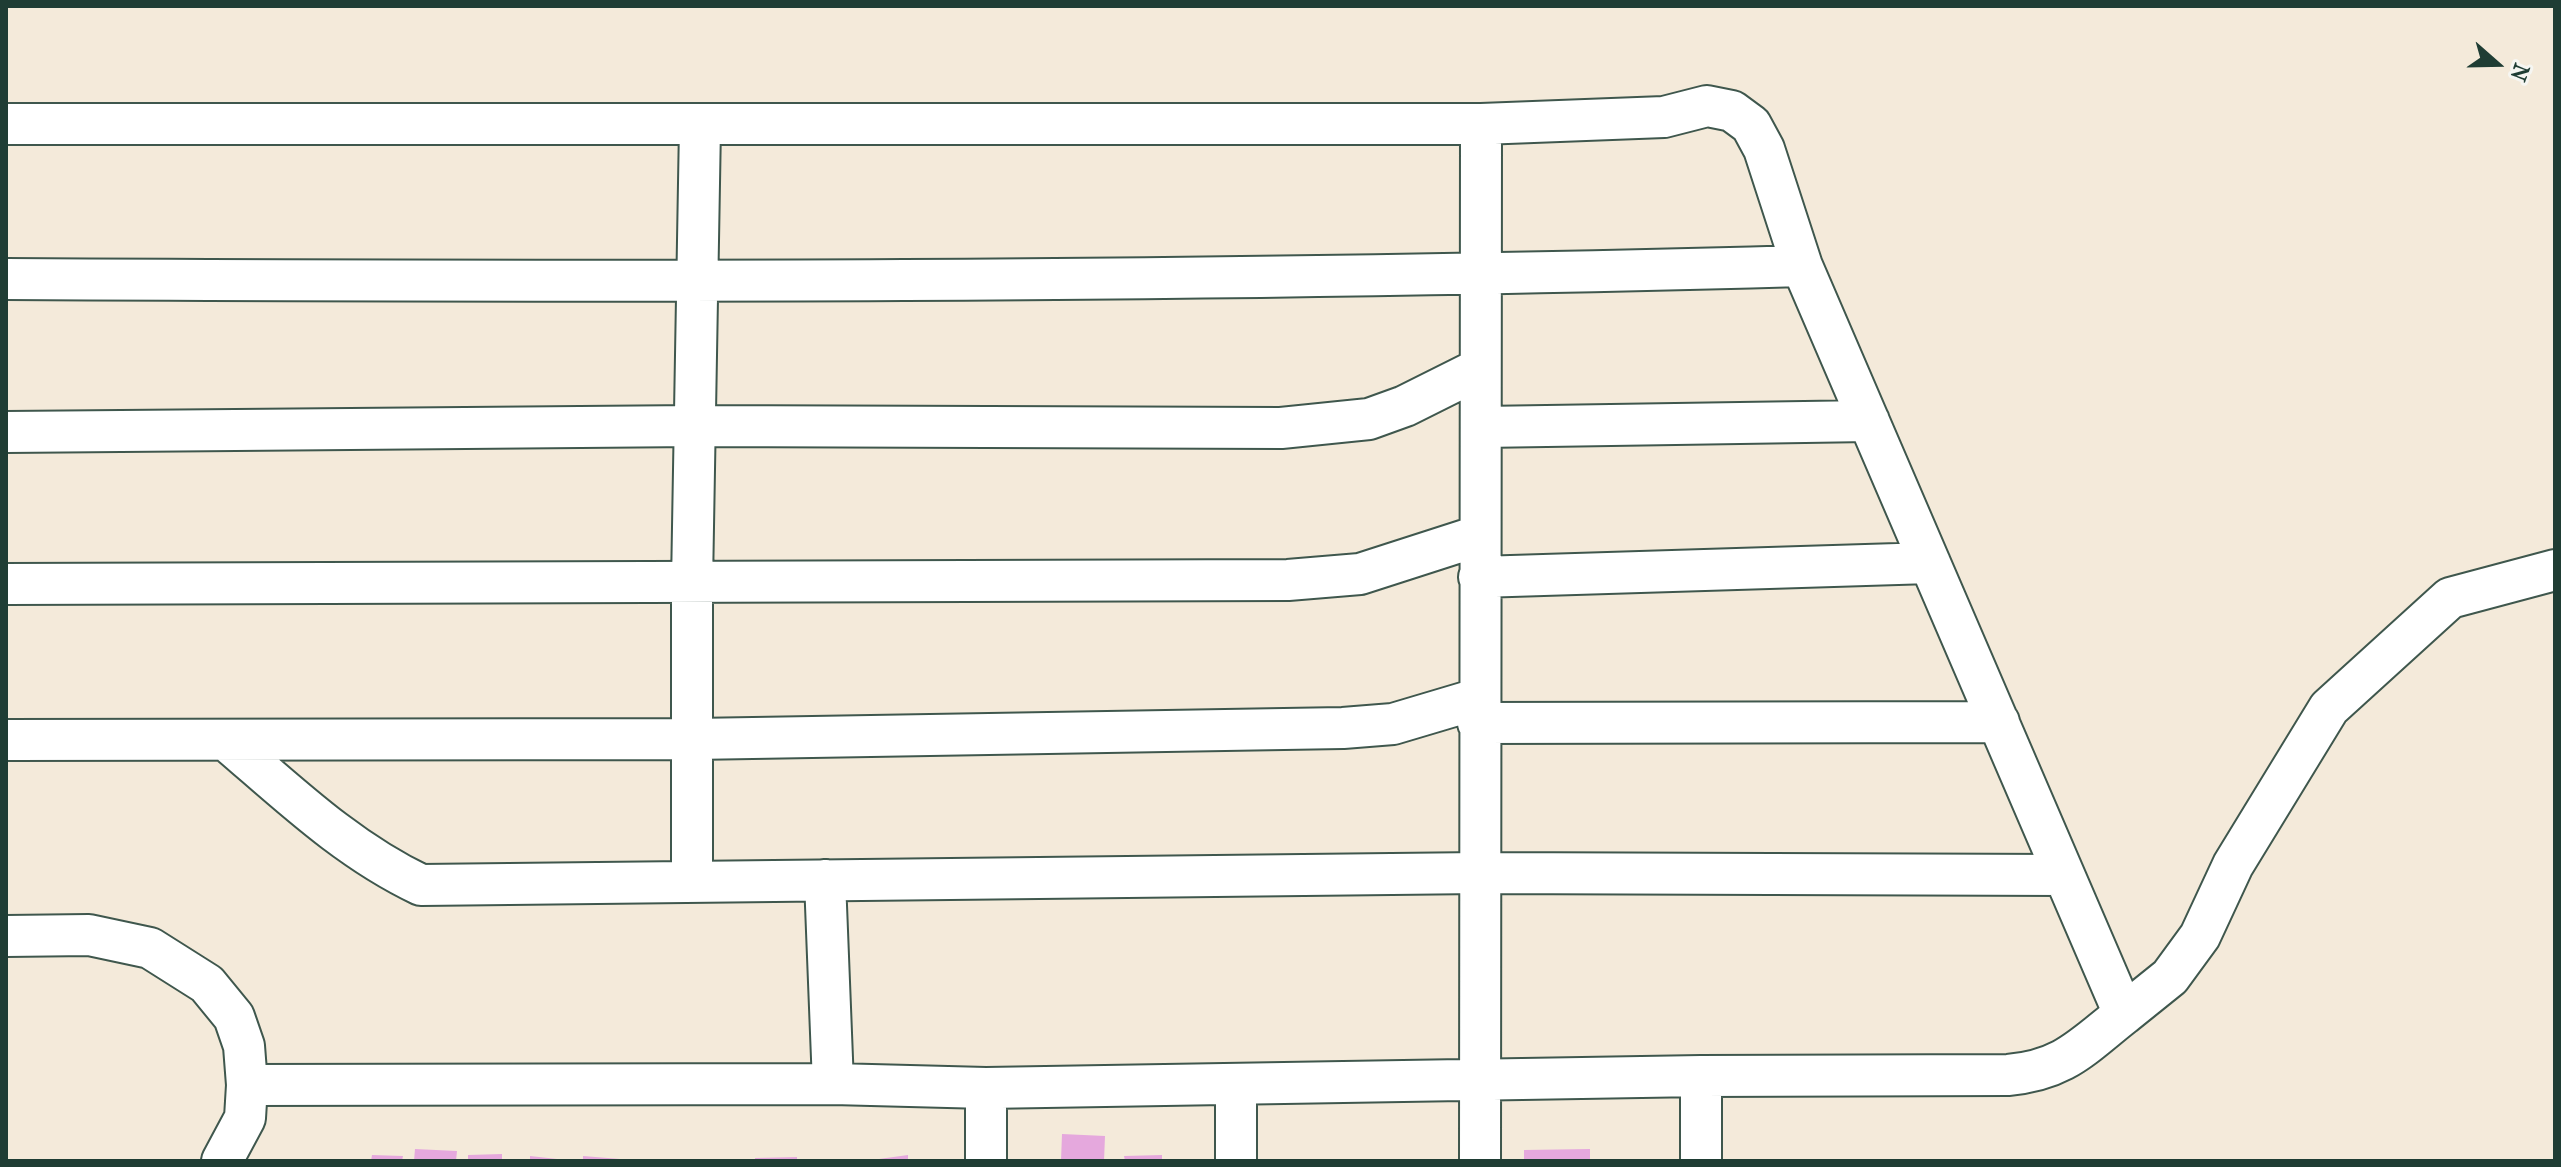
<!DOCTYPE html>
<style>
body{margin:0}
#map{position:relative;width:2561px;height:1167px;overflow:hidden;background:#f4eada;font-family:"IM FELL French Canon",serif}
canvas{display:block}
.frame{position:absolute;inset:0;border:8px solid #1f3d34;pointer-events:none}
.north{position:absolute;left:2457px;top:24px;width:80px;height:80px;-webkit-text-stroke:6px #f6f6f2;paint-order:stroke;rotate:110deg;font-size:22px;font-weight:700;line-height:32px;text-align:center;color:#1f3d34}
.north::after{content:'';display:block;margin:auto;width:28px;height:36px;background:#1f3d34;clip-path:polygon(50% 0,100% 100%,50% 72%,0 100%)}
</style>
<div id="map">
<canvas width="2561" height="1167"></canvas>
<div class="frame"></div>
<div class="north">N</div>
</div>
<script>
const ctx = document.querySelector('canvas').getContext('2d');
ctx.lineJoin = 'round';
function fillPath(path, color) { ctx.fillStyle = color; ctx.fill(path, 'evenodd'); }
function stroke(path, color, width, dash) { ctx.strokeStyle = color; ctx.lineWidth = width; ctx.lineCap = dash ? 'butt' : 'round'; ctx.setLineDash(dash || []); ctx.stroke(path); }
fillPath(new Path2D(`
 M 1062,1134 L 1105,1136 L 1104,1161 L 1061,1161 Z
 M 415,1149 L 457,1151 L 456,1161 L 414,1161 Z
 M 1590,1149 L 1590,1161 L 1524,1161 L 1524,1150 Z
 M 502,1154 L 502,1161 L 468,1161 L 468,1155 Z
 M 372,1155 L 403,1156 L 402,1161 L 371,1161 Z
 M 908,1155 L 908,1161 L 879,1161 L 879,1159 Z
 M 1162,1155 L 1162,1161 L 1125,1161 L 1124,1156 Z
 M 530,1156 L 557,1159 L 557,1161 L 530,1161 Z
 M 583,1156 L 620,1159 L 620,1161 L 583,1161 Z
 M 797,1157 L 797,1161 L 755,1161 L 755,1158 Z`), '#e5a8dd');
const minor = new Path2D(`
 M 6,124 L 1481,124 L 1664,117 L 1707,106 L 1732,111 L 1751,125 L 1764,149 L 1802,266 L 2124,1014 C 2082,1047 2064,1070 2008,1075 L 1701,1076 L 986,1088 L 833,1084 L 247,1085
 M 6,279 C 605,282 1203,283 1802,266
 M 1482,427 L 1869,421
 M 6,432 L 695,426 L 1281,428 L 1369,419 L 1405,406 L 1479,369
 M 1479,577 L 1930,563
 M 6,584 L 1288,580 L 1360,574 L 1478,536
 M 1478,723 L 1999,722
 M 6,740 L 694,739 L 1343,728 L 1393,724 L 1477,699
 M 227,741 C 289,794 347,850 421,885 L 1480,873 L 2064,875
 M 825,880 L 833,1084
 M 692,882 L 692,584 L 700,126
 M 6,936 L 89,935 L 150,948 L 207,984 L 234,1017 L 244,1046 L 247,1085 L 245,1118 L 222,1161
 M 2124,1014 L 2170,977 L 2200,936 L 2233,865 L 2329,708 L 2450,598 L 2555,570
 M 1236,1084 L 1236,1161
 M 986,1088 L 986,1161
 M 1480,1161 L 1481,124
 M 1701,1161 L 1701,1076`);
stroke(minor, '#3f574d', 44);
stroke(minor, '#fff', 40);
</script>
